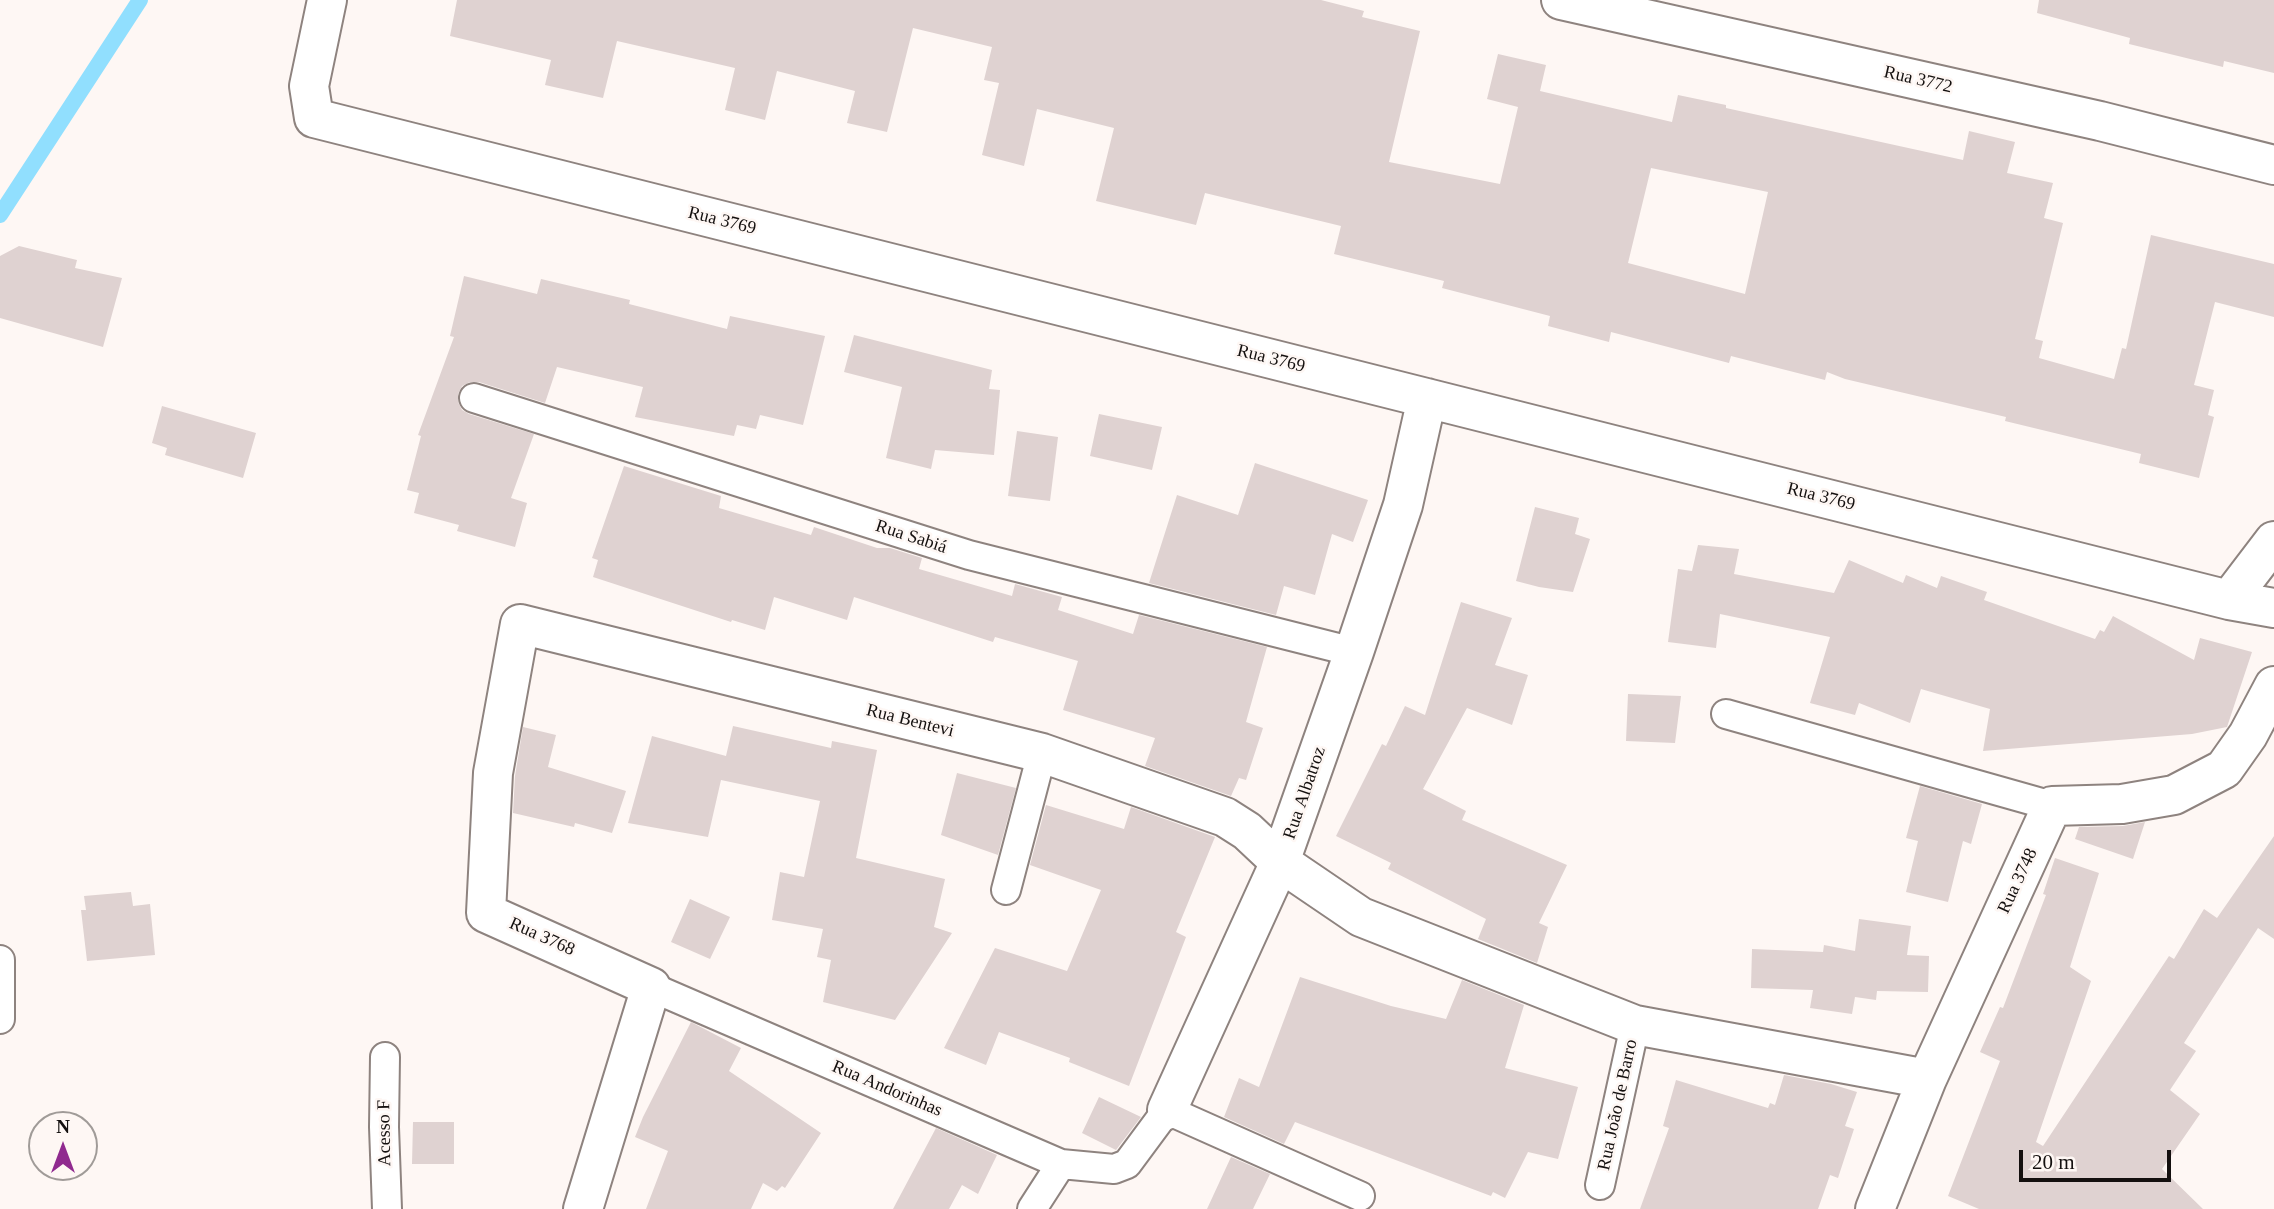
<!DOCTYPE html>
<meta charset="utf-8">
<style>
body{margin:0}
#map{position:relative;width:2274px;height:1209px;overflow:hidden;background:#fef7f4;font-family:"Times New Roman",serif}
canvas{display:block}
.north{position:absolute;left:28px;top:1111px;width:70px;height:70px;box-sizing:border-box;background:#fef7f4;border:2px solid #a09b98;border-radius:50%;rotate:0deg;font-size:19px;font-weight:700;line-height:28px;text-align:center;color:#14100f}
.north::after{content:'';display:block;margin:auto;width:24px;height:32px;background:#902a8f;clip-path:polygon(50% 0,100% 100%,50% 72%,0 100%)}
.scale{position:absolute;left:2019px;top:1150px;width:152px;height:32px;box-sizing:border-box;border:4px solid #14100f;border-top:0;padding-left:9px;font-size:21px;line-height:24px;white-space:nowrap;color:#14100f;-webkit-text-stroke:5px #fef7f4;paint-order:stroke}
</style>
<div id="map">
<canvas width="2274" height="1209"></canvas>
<div class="north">N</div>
<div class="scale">20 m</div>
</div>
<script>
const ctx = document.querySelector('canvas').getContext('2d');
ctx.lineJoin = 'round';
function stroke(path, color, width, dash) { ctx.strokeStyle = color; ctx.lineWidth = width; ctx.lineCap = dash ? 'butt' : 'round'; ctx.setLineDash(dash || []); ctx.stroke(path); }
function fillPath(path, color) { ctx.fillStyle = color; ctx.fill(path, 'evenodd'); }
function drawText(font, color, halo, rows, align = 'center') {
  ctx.font = font + ' "Times New Roman",serif'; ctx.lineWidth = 5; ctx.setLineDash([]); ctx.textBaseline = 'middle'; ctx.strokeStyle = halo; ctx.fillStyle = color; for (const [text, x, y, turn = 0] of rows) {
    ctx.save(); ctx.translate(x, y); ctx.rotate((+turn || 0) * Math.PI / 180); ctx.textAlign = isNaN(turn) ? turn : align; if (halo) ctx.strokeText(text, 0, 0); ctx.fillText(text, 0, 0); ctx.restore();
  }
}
stroke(new Path2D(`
 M 0,215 L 140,0`), '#91dffe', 16);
fillPath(new Path2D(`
 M 457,0 L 1321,0 L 1364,11 L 1362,17 L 1420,31 L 1389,162 L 1500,184 L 1518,107 L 1487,99 L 1498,54 L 1546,65 L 1540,91 L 1672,122 L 1678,95 L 1726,105 L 1726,108 L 1963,160 L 1969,131 L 2015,142 L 2007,173 L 2053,183 L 2044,218 L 2063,223 L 2035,339 L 2043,341 L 2039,358 L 2114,379 L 2122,348 L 2126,349 L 2151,235 L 2274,264 L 2274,317 L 2215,302 L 2194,385 L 2214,390 L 2208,415 L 2214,417 L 2199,478 L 2139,463 L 2141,454 L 2005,421 L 2006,417 L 1845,379 L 1827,372 L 1825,380 L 1731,356 L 1729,363 L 1611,332 L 1609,342 L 1548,326 L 1550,316 L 1442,288 L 1444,281 L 1334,254 L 1341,226 L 1205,193 L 1196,225 L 1096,201 L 1114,128 L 1037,109 L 1024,166 L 982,155 L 999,83 L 984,80 L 992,47 L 913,28 L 887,132 L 847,123 L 855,91 L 777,71 L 765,120 L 725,110 L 735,68 L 617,41 L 603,98 L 545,85 L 551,60 L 450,36 ZM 1651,168 L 1768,192 L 1745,294 L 1628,263 Z
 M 2039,0 L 2274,0 L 2274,73 L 2224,61 L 2223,67 L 2129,44 L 2130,38 L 2037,13 Z
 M 19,246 L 77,260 L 75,268 L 122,278 L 103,347 L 0,318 L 0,256 Z
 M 464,276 L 537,294 L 541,279 L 630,300 L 629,304 L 727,329 L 730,316 L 825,336 L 803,425 L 760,415 L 756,429 L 737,425 L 734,436 L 635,417 L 643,387 L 557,367 L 545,403 L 479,382 L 470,382 L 462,386 L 458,394 L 458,402 L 462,410 L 469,414 L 534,434 L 511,498 L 527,503 L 515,547 L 457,531 L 459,525 L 414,513 L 419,493 L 407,490 L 421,436 L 418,435 L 454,337 L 450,336 Z
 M 854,335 L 992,370 L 989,389 L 1000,390 L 994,455 L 935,450 L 931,469 L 886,458 L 902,387 L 844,372 Z
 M 162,406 L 256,433 L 243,478 L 165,455 L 167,448 L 152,443 Z
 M 1099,414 L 1162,427 L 1152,470 L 1090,456 Z
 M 1017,431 L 1058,437 L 1050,501 L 1008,496 Z
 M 1255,463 L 1368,500 L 1353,542 L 1332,534 L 1315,595 L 1284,586 L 1276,615 L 1149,583 L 1177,495 L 1238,515 Z
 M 624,466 L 721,496 L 719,508 L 811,535 L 814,527 L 877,548 L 890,548 L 922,558 L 919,569 L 1012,596 L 1015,584 L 1062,597 L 1058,610 L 1133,634 L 1139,615 L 1267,647 L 1246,722 L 1263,728 L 1246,780 L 1239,778 L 1231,796 L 1145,766 L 1155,738 L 1063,710 L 1078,661 L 995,637 L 993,642 L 854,597 L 847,620 L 774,597 L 765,630 L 732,620 L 731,622 L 593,577 L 598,560 L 592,558 Z
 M 1535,507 L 1579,518 L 1575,534 L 1590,539 L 1573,592 L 1539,587 L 1516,581 Z
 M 1698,545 L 1739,549 L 1734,574 L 1834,593 L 1849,560 L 1903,583 L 1906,575 L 1937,588 L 1941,576 L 1987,592 L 1984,600 L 2095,639 L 2100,630 L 2104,632 L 2113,616 L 2194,660 L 2200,638 L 2252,652 L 2227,727 L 2192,734 L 1983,751 L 1990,709 L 1921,689 L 1910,723 L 1859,703 L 1855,715 L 1810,703 L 1830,637 L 1720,614 L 1716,648 L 1668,642 L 1678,569 L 1692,571 Z
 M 1461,602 L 1512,618 L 1495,665 L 1528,675 L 1512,725 L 1467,708 L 1423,789 L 1466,811 L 1462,820 L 1567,865 L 1539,923 L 1548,927 L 1537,963 L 1478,939 L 1486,919 L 1388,869 L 1391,863 L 1336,836 L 1382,744 L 1386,746 L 1405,706 L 1425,715 Z
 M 1628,694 L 1681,696 L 1675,743 L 1626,741 Z
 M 733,726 L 831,748 L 832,741 L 877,750 L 856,858 L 945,879 L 934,927 L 952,933 L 895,1020 L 823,1002 L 831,960 L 817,957 L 823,929 L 772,920 L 780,872 L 804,877 L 820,801 L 721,780 L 708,837 L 628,823 L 652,736 L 726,756 Z
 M 523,727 L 556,735 L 548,767 L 626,791 L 612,833 L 575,823 L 574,827 L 513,813 L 515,776 Z
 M 957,773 L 1016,788 L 998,855 L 941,835 Z
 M 1920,786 L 1982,804 L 1971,844 L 1963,841 L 1948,902 L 1906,892 L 1918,841 L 1906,838 Z
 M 1046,805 L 1124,829 L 1131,807 L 1215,837 L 1176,932 L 1186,937 L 1129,1086 L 1069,1062 L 1070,1058 L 999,1032 L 986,1065 L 944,1048 L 995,948 L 1067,971 L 1101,890 L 1030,865 Z
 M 2145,822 L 2133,859 L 2075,839 L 2079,827 L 2123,826 Z
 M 2274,836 L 2274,939 L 2258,928 L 2184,1043 L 2196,1051 L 2170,1090 L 2200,1114 L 2162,1169 L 2203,1209 L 1979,1209 L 1948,1196 L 2000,1061 L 1980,1052 L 2000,1007 L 2003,1008 L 2046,895 L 2043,894 L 2055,858 L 2099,873 L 2070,967 L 2091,981 L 2036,1142 L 2043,1146 L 2169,956 L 2174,959 L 2204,909 L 2217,918 Z
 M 131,892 L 133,906 L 150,904 L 155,955 L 87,961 L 81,910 L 86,910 L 84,896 Z
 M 690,899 L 730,917 L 710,959 L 671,942 Z
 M 1859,919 L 1911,926 L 1907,955 L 1929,956 L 1928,992 L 1877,991 L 1876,1000 L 1855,997 L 1852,1014 L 1810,1008 L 1813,990 L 1751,988 L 1752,949 L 1823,952 L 1824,945 L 1855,951 Z
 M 1300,977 L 1391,1006 L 1446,1019 L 1462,980 L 1524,1005 L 1505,1068 L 1578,1087 L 1558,1159 L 1528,1152 L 1505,1198 L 1493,1192 L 1491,1196 L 1295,1122 L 1284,1144 L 1224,1117 L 1239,1078 L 1259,1087 Z
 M 691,1022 L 741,1048 L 729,1071 L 821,1133 L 785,1188 L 782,1186 L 777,1191 L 763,1183 L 751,1209 L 646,1209 L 668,1151 L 635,1137 L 643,1117 Z
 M 1784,1075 L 1831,1084 L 1857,1092 L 1845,1126 L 1854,1129 L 1838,1178 L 1830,1175 L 1818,1209 L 1640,1209 L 1669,1128 L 1663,1126 L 1676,1080 L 1768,1108 L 1770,1103 L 1775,1105 Z
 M 1099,1097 L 1141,1117 L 1116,1150 L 1082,1133 Z
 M 413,1122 L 454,1122 L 454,1164 L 412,1164 Z
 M 936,1128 L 997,1155 L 978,1194 L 962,1185 L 949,1209 L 893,1209 Z
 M 1231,1157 L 1270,1174 L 1253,1209 L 1207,1209 Z`), '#dfd2d1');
const lane = new Path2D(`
 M 474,398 L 969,555 L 1354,652
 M 1726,714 L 2052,806
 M 1006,890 L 1042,753
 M 0,960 L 0,1019
 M 651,987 L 1061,1164 L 1114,1169 L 1127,1164 L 1167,1110 L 1360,1196
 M 385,1057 L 384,1127 L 387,1209
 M 1600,1185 L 1635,1025
 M 1032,1209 L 1061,1164`);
const street = new Path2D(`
 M 327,0 L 309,86 L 314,118 L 2229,600 L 2274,608
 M 1561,0 L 2100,121 L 2274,165
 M 2229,600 L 2274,541
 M 1167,1110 L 1280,862 L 1354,652 L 1403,505 L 1427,398
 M 583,1209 L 651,987 L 486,913 L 493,773 L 520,624 L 1042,753 L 1225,817 L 1247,831 L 1280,862 L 1361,917 L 1635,1025 L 1927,1079
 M 1875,1209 L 1927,1079 L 2052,806 L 2122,804 L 2174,795 L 2224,769 L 2248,735 L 2274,686`);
stroke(lane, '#8e837f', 32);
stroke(street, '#8e837f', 42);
stroke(lane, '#fff', 28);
stroke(street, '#fff', 38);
drawText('18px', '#14100f', '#fef7f4', [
 ["Rua 3772",1918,80,13],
 ["Rua 3769",722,221,14],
 ["Rua 3769",1271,359,14],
 ["Rua 3769",1821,497,14],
 ["Rua Sabiá",911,537,18],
 ["Rua Bentevi",910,721,14],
 ["Rua Albatroz",1305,793,-71],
 ["Rua 3748",2018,881,-65],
 ["Rua 3768",542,937,24],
 ["Rua Andorinhas",887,1089,23],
 ["Rua João de Barro",1618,1105,-78],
 ["Acesso F",385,1133,-91]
]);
</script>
